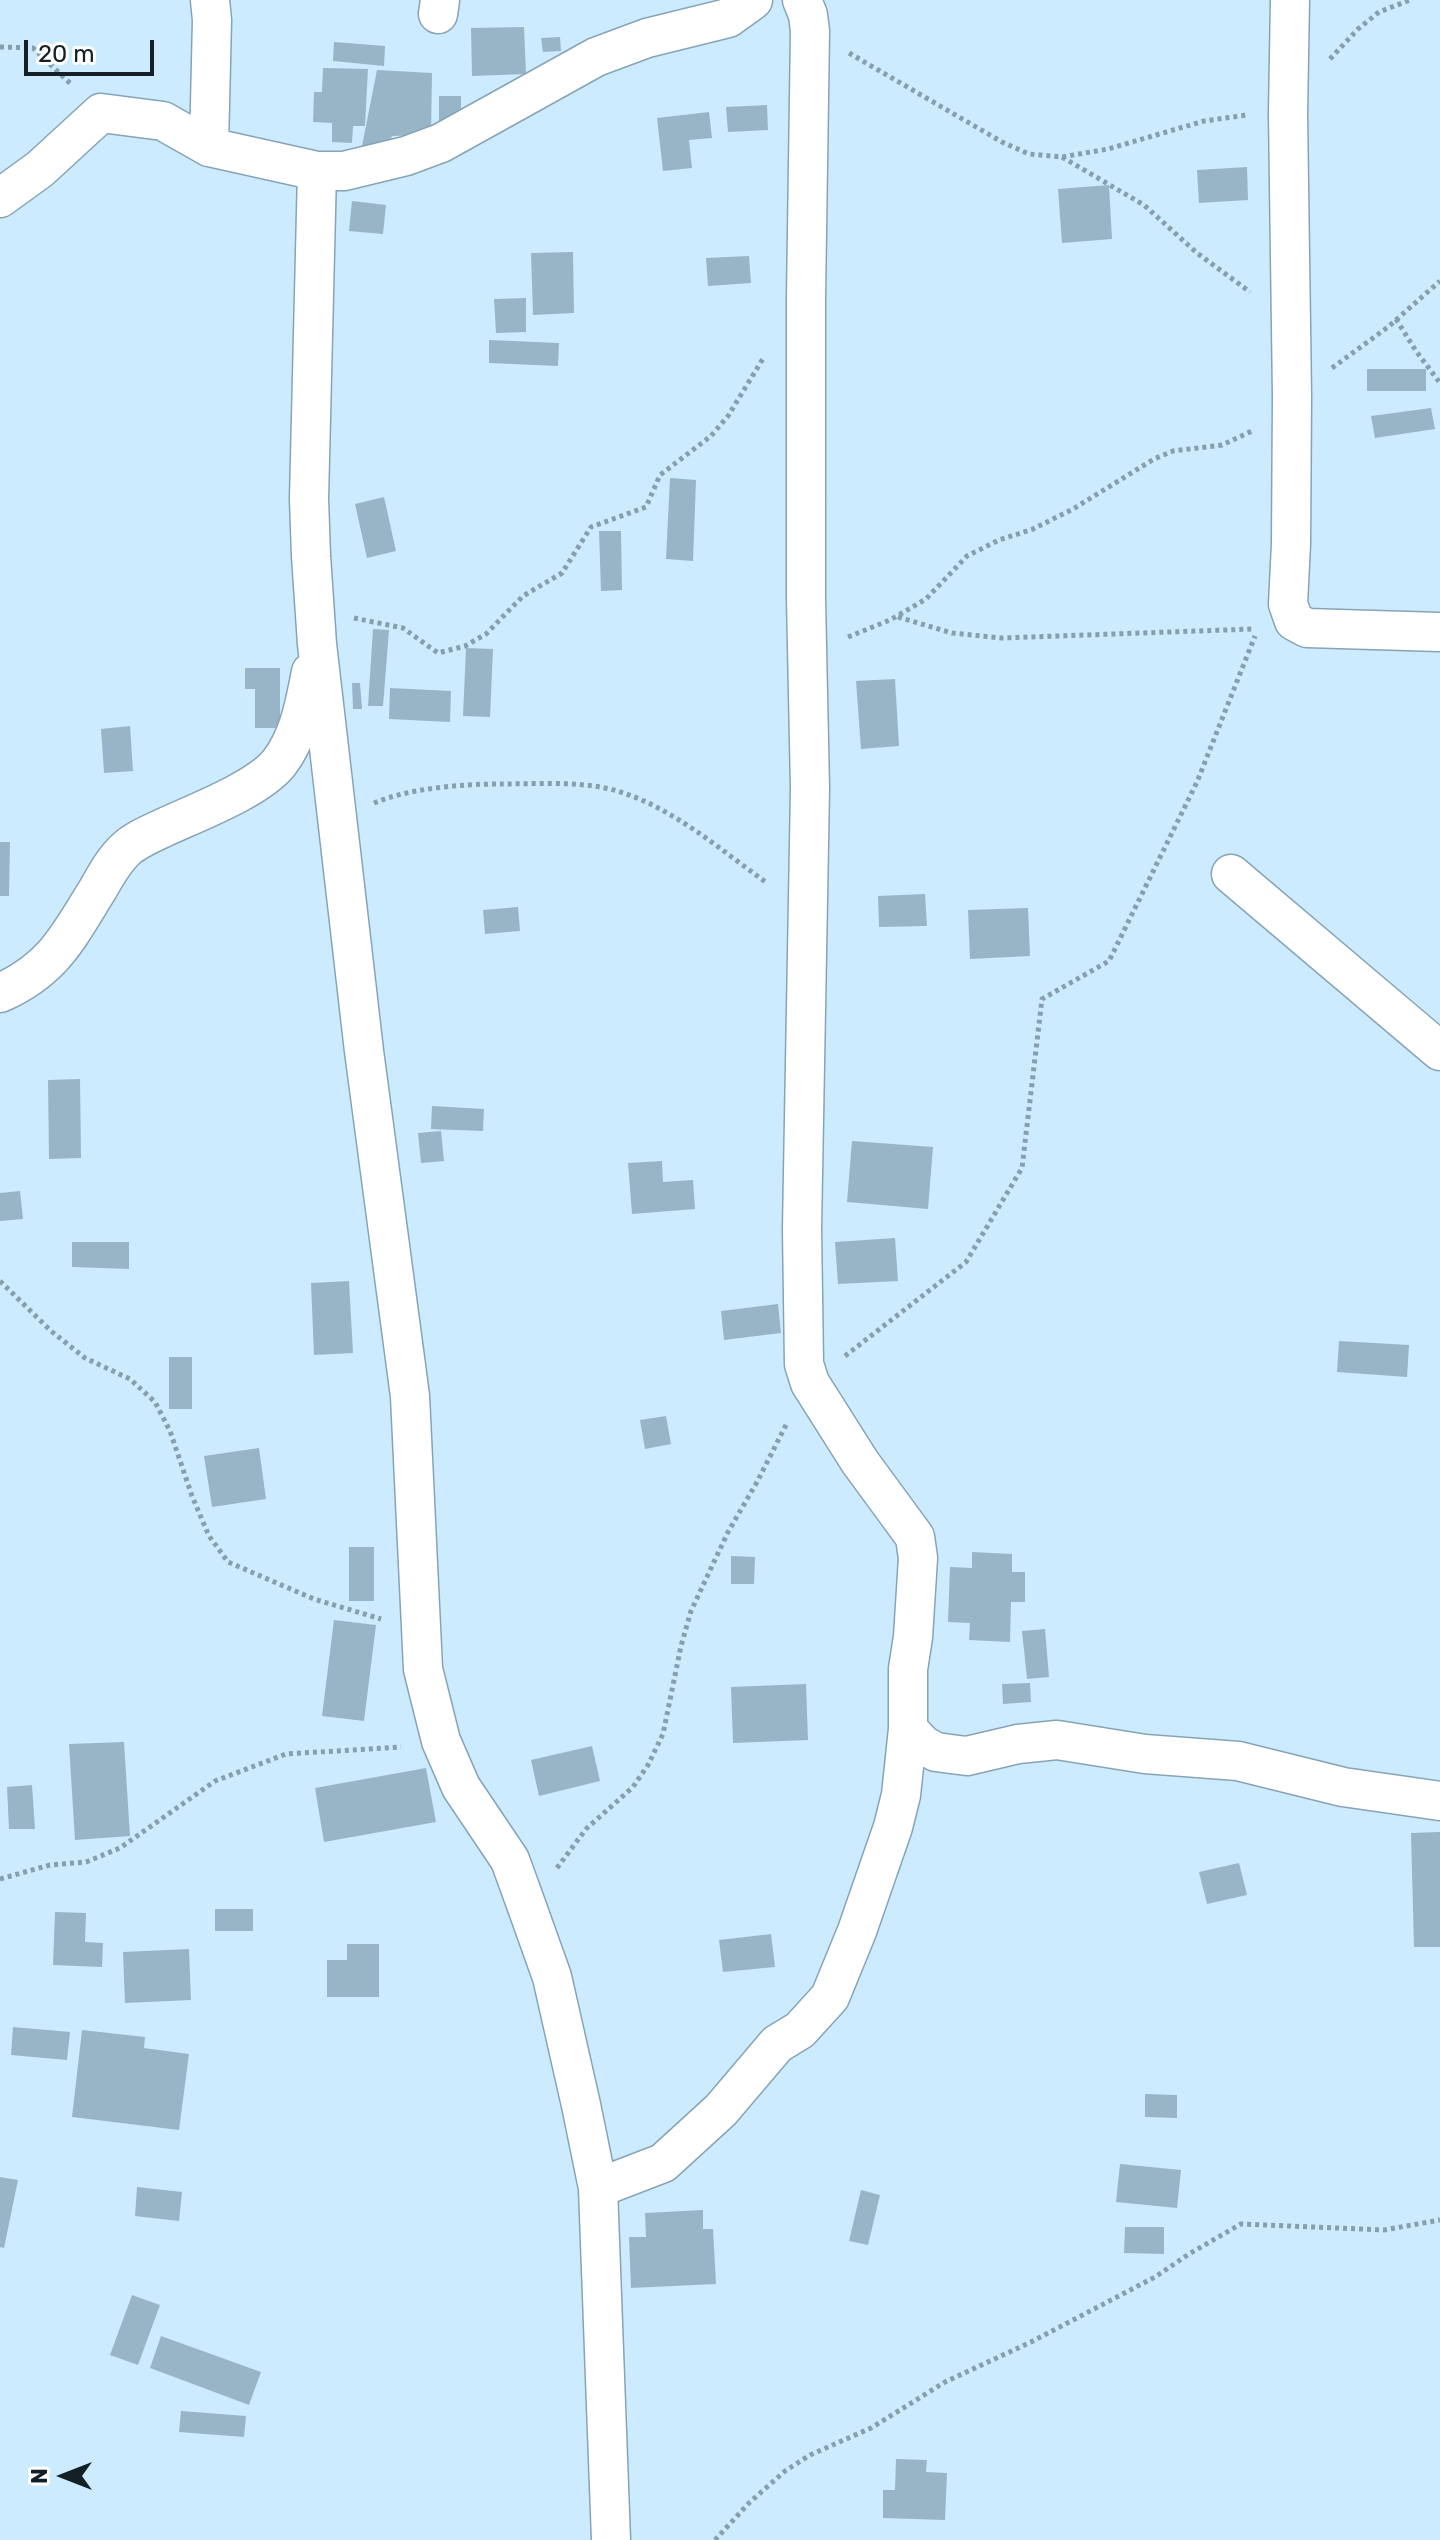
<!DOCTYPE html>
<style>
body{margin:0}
#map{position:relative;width:1440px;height:2540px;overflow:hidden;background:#ccebfe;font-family:Rubik,sans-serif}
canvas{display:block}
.north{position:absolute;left:24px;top:2436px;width:80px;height:80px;-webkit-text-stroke:6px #fff;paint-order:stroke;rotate:270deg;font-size:22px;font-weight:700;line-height:32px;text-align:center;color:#142026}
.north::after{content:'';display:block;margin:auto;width:28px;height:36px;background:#142026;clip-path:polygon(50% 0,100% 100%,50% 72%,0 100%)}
.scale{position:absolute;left:24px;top:40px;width:130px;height:36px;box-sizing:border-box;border:4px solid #142026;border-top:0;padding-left:10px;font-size:24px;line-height:28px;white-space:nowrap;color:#142026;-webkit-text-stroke:6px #fff;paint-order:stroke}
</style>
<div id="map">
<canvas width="1440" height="2540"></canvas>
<div class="north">N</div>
<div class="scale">20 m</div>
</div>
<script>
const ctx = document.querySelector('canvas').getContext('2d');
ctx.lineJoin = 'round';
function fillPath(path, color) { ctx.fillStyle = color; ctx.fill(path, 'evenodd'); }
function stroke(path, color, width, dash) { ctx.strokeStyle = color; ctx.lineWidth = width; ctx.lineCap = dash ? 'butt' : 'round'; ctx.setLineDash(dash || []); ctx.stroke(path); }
fillPath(new Path2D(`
 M 524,27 L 526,74 L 472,76 L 471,28 Z
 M 560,37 L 561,51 L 543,52 L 541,38 Z
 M 334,42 L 385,46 L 384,66 L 333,61 Z
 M 323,68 L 368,69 L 365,126 L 353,126 L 352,143 L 332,142 L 332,123 L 313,122 L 314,92 L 322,92 Z
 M 377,70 L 432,73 L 431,135 L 392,136 L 387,149 L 362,146 Z
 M 439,96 L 461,96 L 461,123 L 439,123 Z
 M 767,105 L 768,130 L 728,132 L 726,107 Z
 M 709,112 L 712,138 L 689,140 L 692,168 L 663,171 L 657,118 Z
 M 1247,167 L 1248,200 L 1199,203 L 1197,170 Z
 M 1109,185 L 1112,239 L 1062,243 L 1058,189 Z
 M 352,201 L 386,205 L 383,234 L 349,231 Z
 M 573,252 L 574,313 L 533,315 L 531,253 Z
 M 749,256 L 751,283 L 708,286 L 706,258 Z
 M 526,298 L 526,332 L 496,333 L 494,299 Z
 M 489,340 L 559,343 L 558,366 L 489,363 Z
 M 1367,369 L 1426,369 L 1426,391 L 1367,391 Z
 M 1431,408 L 1435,429 L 1375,438 L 1371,416 Z
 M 670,478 L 696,480 L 693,561 L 666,559 Z
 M 384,497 L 396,551 L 367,558 L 355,504 Z
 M 599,531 L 621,531 L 622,590 L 601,591 Z
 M 373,629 L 389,630 L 383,706 L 368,706 Z
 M 466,648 L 493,649 L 490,717 L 463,716 Z
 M 245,668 L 280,668 L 280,728 L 255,728 L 255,689 L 245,689 Z
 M 895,679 L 899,746 L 861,749 L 856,681 Z
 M 352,683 L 360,683 L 362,709 L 353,709 Z
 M 390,688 L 451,691 L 450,722 L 389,719 Z
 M 130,726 L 133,771 L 104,773 L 101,729 Z
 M 0,842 L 10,842 L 9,896 L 0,896 Z
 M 925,894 L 927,926 L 879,927 L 878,896 Z
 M 518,907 L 520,931 L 485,934 L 483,910 Z
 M 1028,908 L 1030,956 L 970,959 L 968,910 Z
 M 80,1079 L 81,1158 L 49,1159 L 48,1080 Z
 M 432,1106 L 484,1109 L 483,1131 L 431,1129 Z
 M 441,1131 L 444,1161 L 421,1163 L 418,1133 Z
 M 852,1141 L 933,1147 L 928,1209 L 847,1202 Z
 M 662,1161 L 663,1182 L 693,1180 L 695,1209 L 632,1214 L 628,1163 Z
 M 20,1191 L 23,1219 L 0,1221 L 0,1193 Z
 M 895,1238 L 898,1281 L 838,1284 L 835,1242 Z
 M 72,1242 L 129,1242 L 129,1269 L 72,1267 Z
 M 349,1281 L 353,1353 L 314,1355 L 311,1283 Z
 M 778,1304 L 781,1333 L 724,1340 L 721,1311 Z
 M 1339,1341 L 1409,1345 L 1407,1377 L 1337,1372 Z
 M 169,1357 L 192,1357 L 192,1409 L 169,1409 Z
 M 666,1416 L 671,1444 L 645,1449 L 640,1420 Z
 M 259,1448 L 266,1499 L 212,1507 L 204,1456 Z
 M 349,1547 L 374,1547 L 374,1601 L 349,1601 Z
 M 972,1552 L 1012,1554 L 1012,1572 L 1025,1572 L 1025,1602 L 1011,1602 L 1010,1642 L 969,1640 L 970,1623 L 948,1622 L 950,1567 L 972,1568 Z
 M 731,1556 L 755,1557 L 754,1584 L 731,1584 Z
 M 334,1620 L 376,1625 L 364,1721 L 322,1716 Z
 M 1045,1629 L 1049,1677 L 1027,1679 L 1022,1631 Z
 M 1030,1683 L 1031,1702 L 1003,1704 L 1002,1684 Z
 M 806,1684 L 808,1740 L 733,1743 L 731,1687 Z
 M 124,1742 L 130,1836 L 75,1840 L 69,1744 Z
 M 592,1746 L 600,1781 L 539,1796 L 531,1760 Z
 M 426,1768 L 436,1822 L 324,1842 L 315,1788 Z
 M 32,1785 L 35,1829 L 9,1829 L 7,1787 Z
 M 1440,1832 L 1440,1947 L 1414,1947 L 1411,1833 Z
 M 1239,1863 L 1247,1895 L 1207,1904 L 1199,1872 Z
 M 215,1909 L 253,1909 L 253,1931 L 215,1931 Z
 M 55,1912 L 86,1913 L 85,1942 L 103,1943 L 102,1967 L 53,1965 Z
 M 771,1934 L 775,1967 L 723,1972 L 719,1940 Z
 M 347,1944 L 379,1944 L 379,1997 L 327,1997 L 327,1960 L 347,1960 Z
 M 189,1949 L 191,2000 L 125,2003 L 123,1952 Z
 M 13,2027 L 70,2032 L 67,2060 L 11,2055 Z
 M 82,2030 L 145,2037 L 144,2048 L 189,2054 L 179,2130 L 72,2117 Z
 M 1145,2094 L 1177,2095 L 1177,2118 L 1145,2117 Z
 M 1120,2164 L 1181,2170 L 1177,2208 L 1116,2202 Z
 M 0,2177 L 18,2180 L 4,2248 L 0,2247 Z
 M 137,2187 L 182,2192 L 179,2221 L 135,2216 Z
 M 861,2190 L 880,2195 L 868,2245 L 849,2241 Z
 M 703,2210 L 703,2229 L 713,2229 L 716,2284 L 631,2288 L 629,2237 L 646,2237 L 645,2213 Z
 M 1125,2227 L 1164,2227 L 1164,2254 L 1124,2253 Z
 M 132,2295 L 160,2305 L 138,2365 L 110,2355 Z
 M 161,2336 L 261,2372 L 249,2405 L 150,2368 Z
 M 181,2411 L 246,2416 L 244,2437 L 179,2432 Z
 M 896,2459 L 927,2460 L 926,2472 L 947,2473 L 945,2520 L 883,2518 L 883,2490 L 895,2490 Z`), '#98b5c8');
const street = new Path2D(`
 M 802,0 L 808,15 L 810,31 L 806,298 L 806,599 L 810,788 L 802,1229 L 804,1364 L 810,1383 L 860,1462 L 915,1537 L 918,1558 L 913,1637 L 908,1669 L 908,1729 L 923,1745 L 936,1752 L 951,1754 L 967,1756 L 1018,1744 L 1057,1740 L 1145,1754 L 1238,1761 L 1343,1787 L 1440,1801
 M 1290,0 L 1288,113 L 1292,397 L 1291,544 L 1288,604 L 1294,621 L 1307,628 L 1440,632
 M 438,14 L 440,0
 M 209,147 L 212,20 L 210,0
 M 317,171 L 309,499 L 311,556 L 317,644 L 364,1051 L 410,1396 L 423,1669 L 441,1741 L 461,1787 L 510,1860 L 527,1907 L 552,1977 L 581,2105 L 598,2188 L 611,2540
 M 0,198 L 40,169 L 101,113 L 163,121 L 209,147 L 317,171 L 344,171 L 406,156 L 441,143 L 596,57 L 647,38 L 728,18 L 753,0
 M 1231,874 L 1440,1051
 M 0,993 C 54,969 68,937 98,889 C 106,875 114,860 126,849 C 136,840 150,834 163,828 C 195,813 257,790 279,763 C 299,737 305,703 311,672
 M 598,2188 L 663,2163 L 721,2110 L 777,2044 L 800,2030 L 830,1997 L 857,1931 L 893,1827 L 901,1795 L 908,1729`);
stroke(street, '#87a4b6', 41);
stroke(new Path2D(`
 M 0,47 L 33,48 L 72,85
 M 849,53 L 1002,142 L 1029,154 L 1062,157 L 1108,149 L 1204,121 L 1247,115
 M 1330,59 L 1358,29 L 1379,12 L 1410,0
 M 1062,157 L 1144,205 L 1197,253 L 1250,292
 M 1396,319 L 1416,351 L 1440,383
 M 1332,368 L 1388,327 L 1440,281
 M 898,617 L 952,633 L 1001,638 L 1253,629
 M 354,618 L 403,628 L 438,653 L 465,646 L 486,634 L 523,596 L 562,573 L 591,527 L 646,507 L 660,475 L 711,436 L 728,416 L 764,357
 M 848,637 L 890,620 L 926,599 L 967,556 L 999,540 L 1033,529 L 1073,509 L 1154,459 L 1173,451 L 1222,445 L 1252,431
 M 374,803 C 410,788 462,784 500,784 C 536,784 575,781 610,789 C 669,804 718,848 767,883
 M 0,1281 L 51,1331 L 85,1358 L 130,1379 L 155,1402 L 170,1431 L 192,1496 L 209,1536 L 228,1562 L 314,1599 L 381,1619
 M 845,1356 L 966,1262 L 1022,1168 L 1042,999 L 1109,961 L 1197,782 L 1255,636
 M 557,1868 L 586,1829 L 633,1787 L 648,1765 L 663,1734 L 681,1646 L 691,1611 L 728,1532 L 757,1482 L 787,1423
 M 0,1879 L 50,1865 L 86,1862 L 120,1848 L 215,1781 L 286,1754 L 401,1747
 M 715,2540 L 749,2503 L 785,2471 L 810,2455 L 871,2428 L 945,2382 L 1031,2342 L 1155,2277 L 1189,2254 L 1241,2224 L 1384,2230 L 1440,2220`), '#879fad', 5, [4, 4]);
stroke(street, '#fff', 38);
</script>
